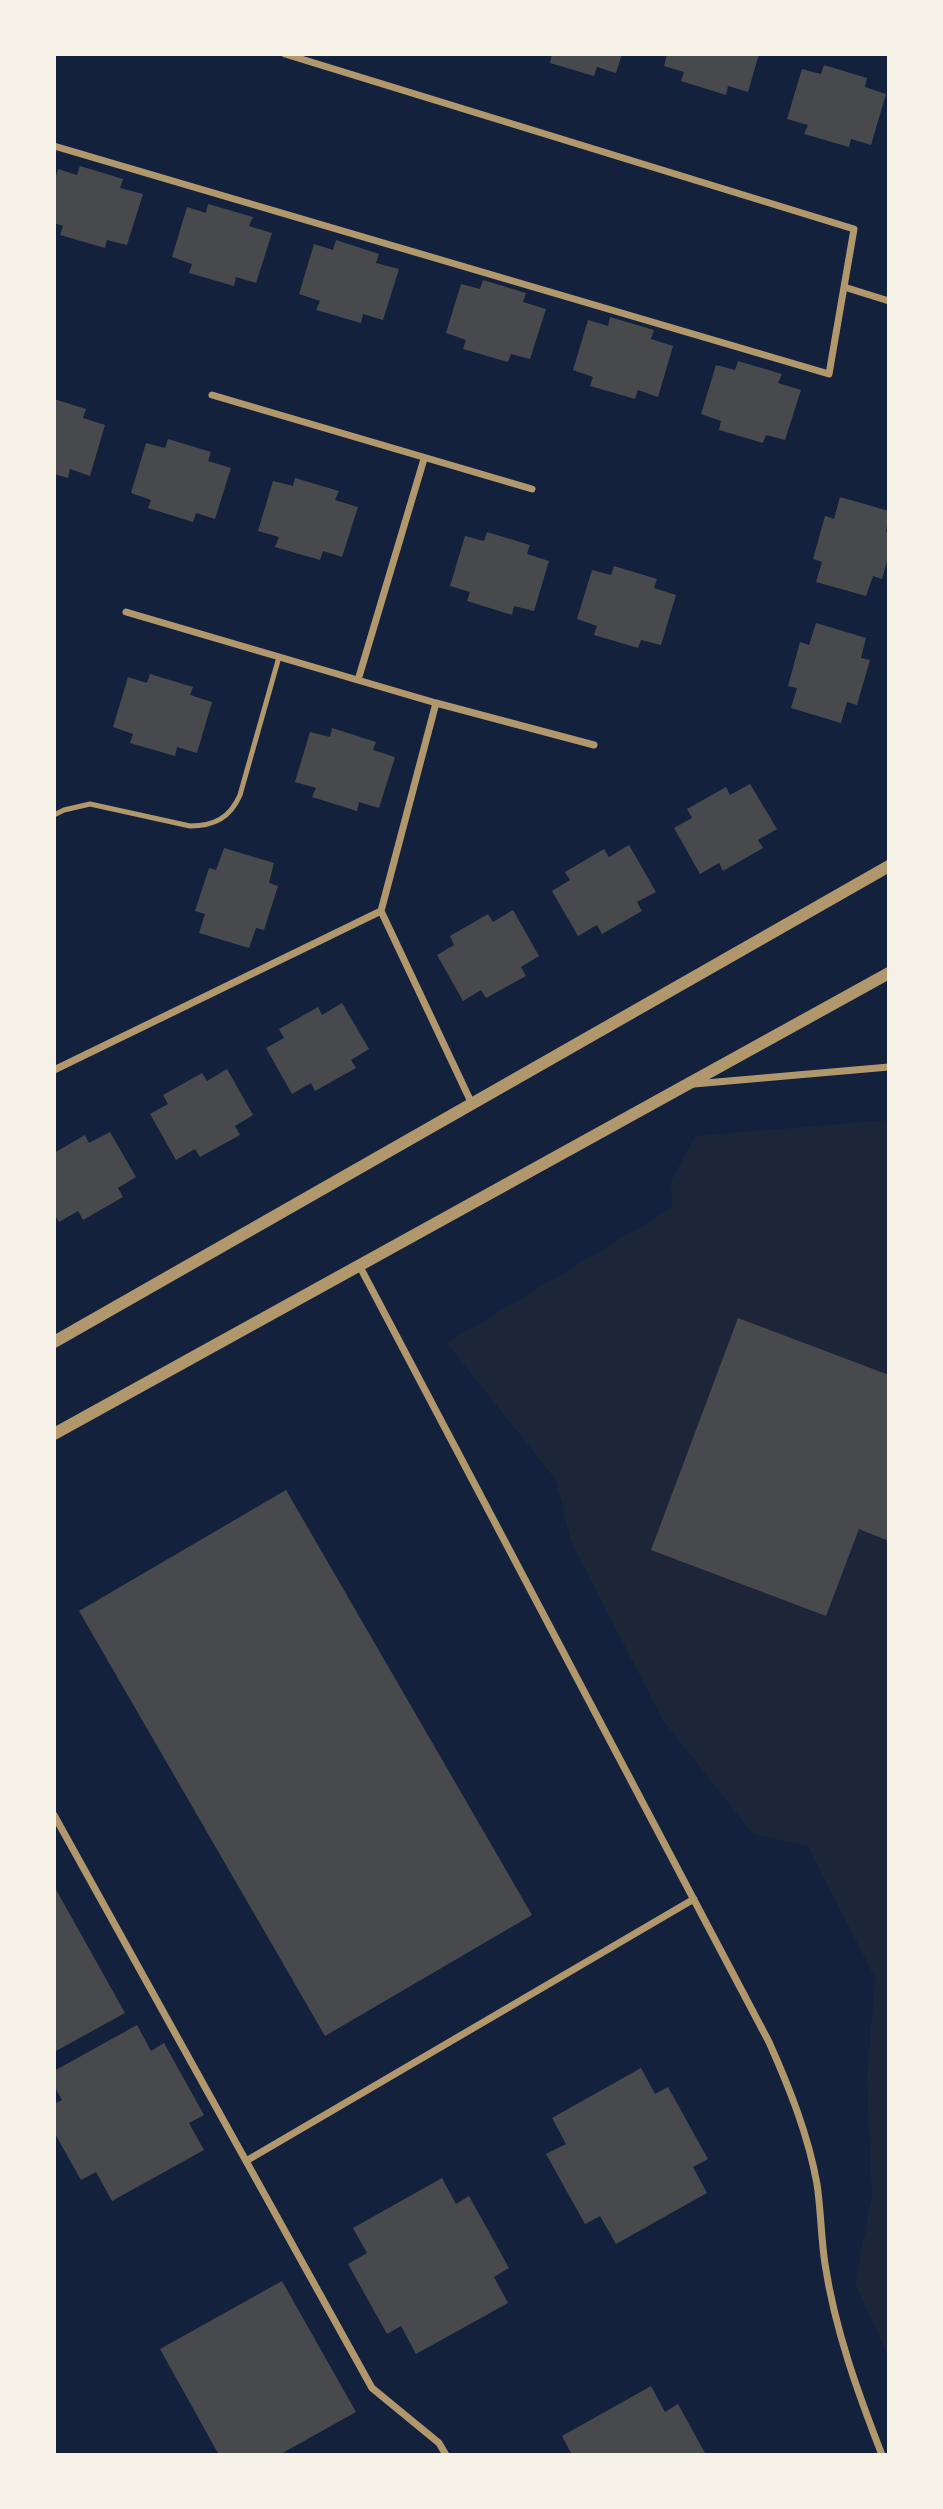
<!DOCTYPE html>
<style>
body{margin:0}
#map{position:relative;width:943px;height:2509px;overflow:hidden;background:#14213d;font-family:"Varela Round",sans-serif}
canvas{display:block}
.frame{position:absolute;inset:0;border:56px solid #f6f1e7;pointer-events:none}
</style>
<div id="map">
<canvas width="943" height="2509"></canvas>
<div class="frame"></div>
</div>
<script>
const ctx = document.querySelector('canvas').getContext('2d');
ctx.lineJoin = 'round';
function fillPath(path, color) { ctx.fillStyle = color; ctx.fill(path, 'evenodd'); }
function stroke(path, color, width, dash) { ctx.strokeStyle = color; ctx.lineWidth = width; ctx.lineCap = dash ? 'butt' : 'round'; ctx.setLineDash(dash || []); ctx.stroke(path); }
fillPath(new Path2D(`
 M 889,1120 L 889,2358 L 855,2283 L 872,2197 L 867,2079 L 875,1978 L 808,1846 L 753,1834 L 662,1719 L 571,1541 L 556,1480 L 447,1343 L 672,1208 L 671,1181 L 695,1136 Z`), '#1d2539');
fillPath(new Path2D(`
 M 552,54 L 622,54 L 616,73 L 597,67 L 594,76 L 550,63 Z
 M 667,54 L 759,54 L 748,92 L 728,86 L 726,95 L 681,81 L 684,72 L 664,66 Z
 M 824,65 L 867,78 L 865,87 L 886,94 L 871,145 L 851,139 L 849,147 L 804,134 L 808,125 L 787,119 L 802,69 L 821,74 Z
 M 80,166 L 123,179 L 120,188 L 143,194 L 127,245 L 107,240 L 105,248 L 60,235 L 63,226 L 54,223 L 54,183 L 58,169 L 77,175 Z
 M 208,204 L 253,217 L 249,226 L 272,233 L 256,283 L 236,277 L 234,286 L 189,273 L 192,264 L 172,257 L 187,207 L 206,213 Z
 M 336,240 L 379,254 L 376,263 L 399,269 L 383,320 L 363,314 L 361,323 L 316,310 L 320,301 L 299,294 L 314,244 L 333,250 Z
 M 483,280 L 526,293 L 523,302 L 546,309 L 530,359 L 511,354 L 508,362 L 463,349 L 466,340 L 446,333 L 461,284 L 480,289 Z
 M 610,317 L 654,330 L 651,339 L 673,346 L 658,397 L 638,390 L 635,399 L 590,386 L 593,377 L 573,370 L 588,320 L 608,326 Z
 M 738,361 L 782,374 L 778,383 L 801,390 L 785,440 L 766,435 L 763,443 L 719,430 L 721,421 L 701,414 L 716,365 L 735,370 Z
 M 54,399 L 86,409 L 83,418 L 105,425 L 90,476 L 70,469 L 68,478 L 54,474 Z
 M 168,439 L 211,452 L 208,461 L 231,468 L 215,519 L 196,513 L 193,522 L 148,508 L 151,500 L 131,493 L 146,443 L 165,448 Z
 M 295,478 L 339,491 L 335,500 L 358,507 L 342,557 L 323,551 L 320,560 L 275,547 L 279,537 L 258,531 L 273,481 L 293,486 Z
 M 840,497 L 889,511 L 886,532 L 889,532 L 889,554 L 882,579 L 873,576 L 866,596 L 816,582 L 822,562 L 813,559 L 825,516 L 834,519 Z
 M 487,532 L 530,545 L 527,554 L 549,561 L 534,611 L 514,606 L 512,615 L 467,601 L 470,592 L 450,586 L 465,536 L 484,541 Z
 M 614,566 L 657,579 L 654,588 L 676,595 L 661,645 L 641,640 L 638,648 L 594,635 L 597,626 L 577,619 L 592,570 L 611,575 Z
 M 816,623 L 866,638 L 861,658 L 870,660 L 857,705 L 847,702 L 841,723 L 791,708 L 797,688 L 788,686 L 800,642 L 809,645 Z
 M 150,674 L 193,687 L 190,695 L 212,702 L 197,753 L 177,747 L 175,756 L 130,743 L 133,734 L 113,727 L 128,677 L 147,683 Z
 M 332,728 L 376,742 L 373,750 L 395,757 L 379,808 L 359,802 L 357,811 L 312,797 L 316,788 L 295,782 L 310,732 L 330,737 Z
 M 750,784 L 777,829 L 758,840 L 763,848 L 723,871 L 719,863 L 700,874 L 674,828 L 692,818 L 687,809 L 726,787 L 730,795 Z
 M 629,845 L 656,892 L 637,902 L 642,911 L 602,934 L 597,925 L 578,936 L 552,891 L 570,880 L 565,872 L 604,849 L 609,857 Z
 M 224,848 L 274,863 L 269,883 L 278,886 L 264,930 L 256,928 L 249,948 L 199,933 L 205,914 L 195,911 L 209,868 L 216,870 Z
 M 513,910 L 539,956 L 521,967 L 526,976 L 486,998 L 481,990 L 463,1001 L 437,955 L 454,945 L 450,936 L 488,914 L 493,922 Z
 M 342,1003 L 369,1049 L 351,1060 L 356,1068 L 315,1091 L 311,1083 L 292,1094 L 266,1048 L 284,1038 L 279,1029 L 318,1007 L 322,1015 Z
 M 227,1069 L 253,1115 L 235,1126 L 240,1135 L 200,1157 L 195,1149 L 176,1160 L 150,1114 L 168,1104 L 163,1095 L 202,1073 L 207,1081 Z
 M 110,1132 L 136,1177 L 118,1188 L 123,1197 L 83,1220 L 78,1211 L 59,1222 L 54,1214 L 54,1153 L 85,1135 L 89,1143 Z
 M 738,1318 L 889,1375 L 889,1541 L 859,1529 L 826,1616 L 651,1550 Z
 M 286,1490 L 532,1915 L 325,2036 L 79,1611 Z
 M 54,1886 L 125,2013 L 54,2052 Z
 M 137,2025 L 151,2051 L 164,2043 L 204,2115 L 189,2123 L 204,2150 L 112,2201 L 96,2172 L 81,2180 L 54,2132 L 54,2104 L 62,2100 L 54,2086 L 54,2071 Z
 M 641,2068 L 655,2094 L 668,2087 L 708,2159 L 693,2167 L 707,2193 L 616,2244 L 600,2216 L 585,2224 L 546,2154 L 566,2144 L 552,2118 Z
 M 442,2178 L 456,2204 L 469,2196 L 509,2268 L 494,2277 L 508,2303 L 416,2354 L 401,2326 L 387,2334 L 348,2264 L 367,2253 L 353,2228 Z
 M 282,2281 L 356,2412 L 279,2455 L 219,2455 L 160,2349 Z
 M 651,2386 L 665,2412 L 678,2404 L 706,2455 L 572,2455 L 562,2436 Z`), '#48494c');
stroke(new Path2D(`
 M 54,815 L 64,810 L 90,804 L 190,826 C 214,826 230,818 240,795 L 279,657`), '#b1986c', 5);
stroke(new Path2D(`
 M 54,146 L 829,374 L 854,229 L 285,54
 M 844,287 L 889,301
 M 212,395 L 532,489
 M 126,612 L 436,703 L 594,745
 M 358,680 L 424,459
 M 436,703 L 381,911 L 472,1104
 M 54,1070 L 381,911
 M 694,1084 L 889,1067
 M 359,1265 L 769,2042 C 789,2087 808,2134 817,2184 C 821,2211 821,2238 825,2264 C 835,2330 858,2393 882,2455
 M 54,1815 L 372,2388 L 439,2443 L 446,2455
 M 246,2161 L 694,1899`), '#b1986c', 7);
stroke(new Path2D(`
 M 54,1342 L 889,866
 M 54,1434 L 889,973`), '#b1986c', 12);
</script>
